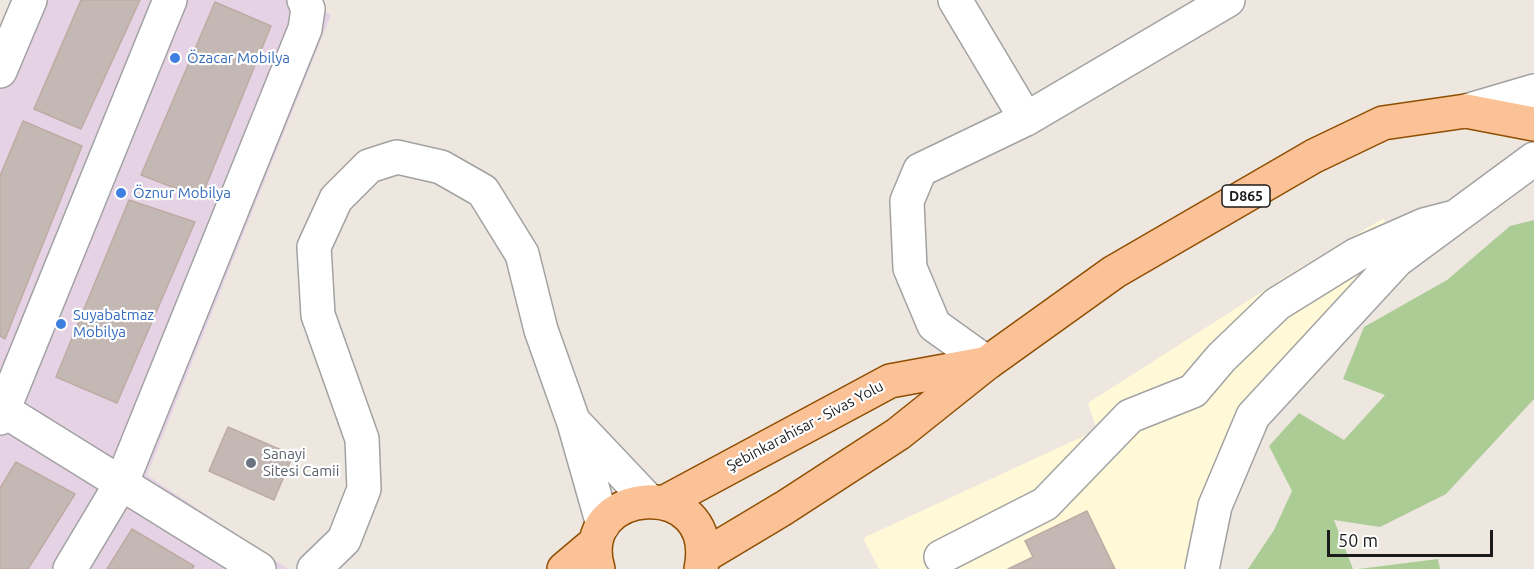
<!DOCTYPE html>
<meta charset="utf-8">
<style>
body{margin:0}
#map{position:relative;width:1534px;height:569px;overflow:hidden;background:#ede7e0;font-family:Ubuntu,sans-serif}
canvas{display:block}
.scale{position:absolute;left:1327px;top:530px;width:166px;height:27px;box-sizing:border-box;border:3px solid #1b1b1b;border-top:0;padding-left:8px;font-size:18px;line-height:21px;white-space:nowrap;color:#1b1b1b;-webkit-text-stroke:4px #fff;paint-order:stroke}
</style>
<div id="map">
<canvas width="1534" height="569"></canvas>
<div class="scale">50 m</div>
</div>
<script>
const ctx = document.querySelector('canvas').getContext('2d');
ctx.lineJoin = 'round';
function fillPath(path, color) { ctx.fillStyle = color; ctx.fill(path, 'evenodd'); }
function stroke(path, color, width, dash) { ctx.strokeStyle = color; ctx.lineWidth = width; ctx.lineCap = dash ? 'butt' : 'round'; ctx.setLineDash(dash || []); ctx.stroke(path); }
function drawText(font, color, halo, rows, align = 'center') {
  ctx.font = font + ' Ubuntu,sans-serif'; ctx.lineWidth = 4.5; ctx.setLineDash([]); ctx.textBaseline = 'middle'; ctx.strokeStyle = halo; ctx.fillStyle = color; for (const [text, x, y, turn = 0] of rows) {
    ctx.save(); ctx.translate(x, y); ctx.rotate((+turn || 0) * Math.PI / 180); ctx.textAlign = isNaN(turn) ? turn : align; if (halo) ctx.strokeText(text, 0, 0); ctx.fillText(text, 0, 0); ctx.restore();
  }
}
fillPath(new Path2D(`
 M 19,0 L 303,0 L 331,15 L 147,475 L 288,569 L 0,569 L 0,43 Z`), '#e6d2e5');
fillPath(new Path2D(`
 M 1384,218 L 1389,256 L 1277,374 L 1193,569 L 879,569 L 863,538 L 1097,430 L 1088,403 L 1293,272 Z`), '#fff9d7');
fillPath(new Path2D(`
 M 1534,220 L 1534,399 L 1446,494 L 1380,527 L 1334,520 L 1353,569 L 1248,569 L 1274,530 L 1292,491 L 1269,446 L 1299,413 L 1344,440 L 1385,395 L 1343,379 L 1364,327 L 1447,280 L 1510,226 Z
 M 1438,559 L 1440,569 L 1358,569 Z`), '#accc95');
const building = new Path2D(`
 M 81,0 L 140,0 L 81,129 L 34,109 Z
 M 215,2 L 271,26 L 201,198 L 141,175 Z
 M 23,121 L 82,146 L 5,339 L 0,336 L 0,176 Z
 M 129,200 L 195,222 L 117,403 L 56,377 Z
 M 228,427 L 293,455 L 274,500 L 209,471 Z
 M 16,462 L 75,494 L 28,569 L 0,569 L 0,488 Z
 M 1087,511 L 1115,569 L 1008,569 L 1033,557 L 1025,541 Z
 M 132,529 L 194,566 L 192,569 L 107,569 Z`);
fillPath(building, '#c4b8b4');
stroke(building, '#beaba3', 1.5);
const minor = new Path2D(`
 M 955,0 L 1026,119
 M 0,71 L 30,0
 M 1466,111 L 1534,91
 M 987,363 L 934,325 L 910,268 L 907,201 L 920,170 L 1026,119 L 1228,0
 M 0,408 L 259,569
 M 0,418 L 170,0
 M 578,426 L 648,500
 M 941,557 L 1045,504 L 1130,416 L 1193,391 L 1221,358 L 1277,304 L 1356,255 L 1424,225 L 1455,217
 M 70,569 L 122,482 L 305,29 L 308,9 L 304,0
 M 314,569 L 344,540 L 364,489 L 362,439 L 318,315 L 314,247 L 336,199 L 369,166 L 397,157 L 441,167 L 483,191 L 522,254 L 541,330 L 574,423 L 603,525
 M 1202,569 L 1215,506 L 1253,416 L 1397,260 L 1534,159`);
const major = new Path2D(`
 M 665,502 L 890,381 L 983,364
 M 704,556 L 784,508 L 898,434 L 987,363 L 1114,272 L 1314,156 L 1383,123 L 1466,111 L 1534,124
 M 564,569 L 596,542
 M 598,569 C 573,485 720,474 701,569`);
stroke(minor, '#a2a2a2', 36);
stroke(major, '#904e01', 36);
stroke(minor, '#fff', 33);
stroke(major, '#fbc297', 33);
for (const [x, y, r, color] of [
 [175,58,6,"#3f7fe0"],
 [121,193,6,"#3f7fe0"],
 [61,324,6,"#3f7fe0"],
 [251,463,6,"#6b7280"]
]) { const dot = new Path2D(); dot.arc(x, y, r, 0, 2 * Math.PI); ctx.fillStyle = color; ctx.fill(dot); stroke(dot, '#fff', 2); }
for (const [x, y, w] of [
 [1246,196,48]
]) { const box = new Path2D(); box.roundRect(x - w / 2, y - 11, w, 22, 4.5); ctx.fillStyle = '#fff'; ctx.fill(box); stroke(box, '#1b1b1b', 1.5); }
drawText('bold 14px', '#1b1b1b', null, [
 ["D865",1246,196]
]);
drawText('15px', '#366cbe', '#fff', [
 ["Özacar Mobilya",187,58],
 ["Öznur Mobilya",133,193],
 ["Suyabatmaz",73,315],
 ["Mobilya",73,332]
], 'left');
drawText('15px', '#1b1b1b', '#fff', [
 ["Şebinkarahisar - Sivas Yolu",805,426,-28]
]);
drawText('15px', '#5b616d', '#fff', [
 ["Sanayi",263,454],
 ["Sitesi Camii",263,471]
], 'left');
</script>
